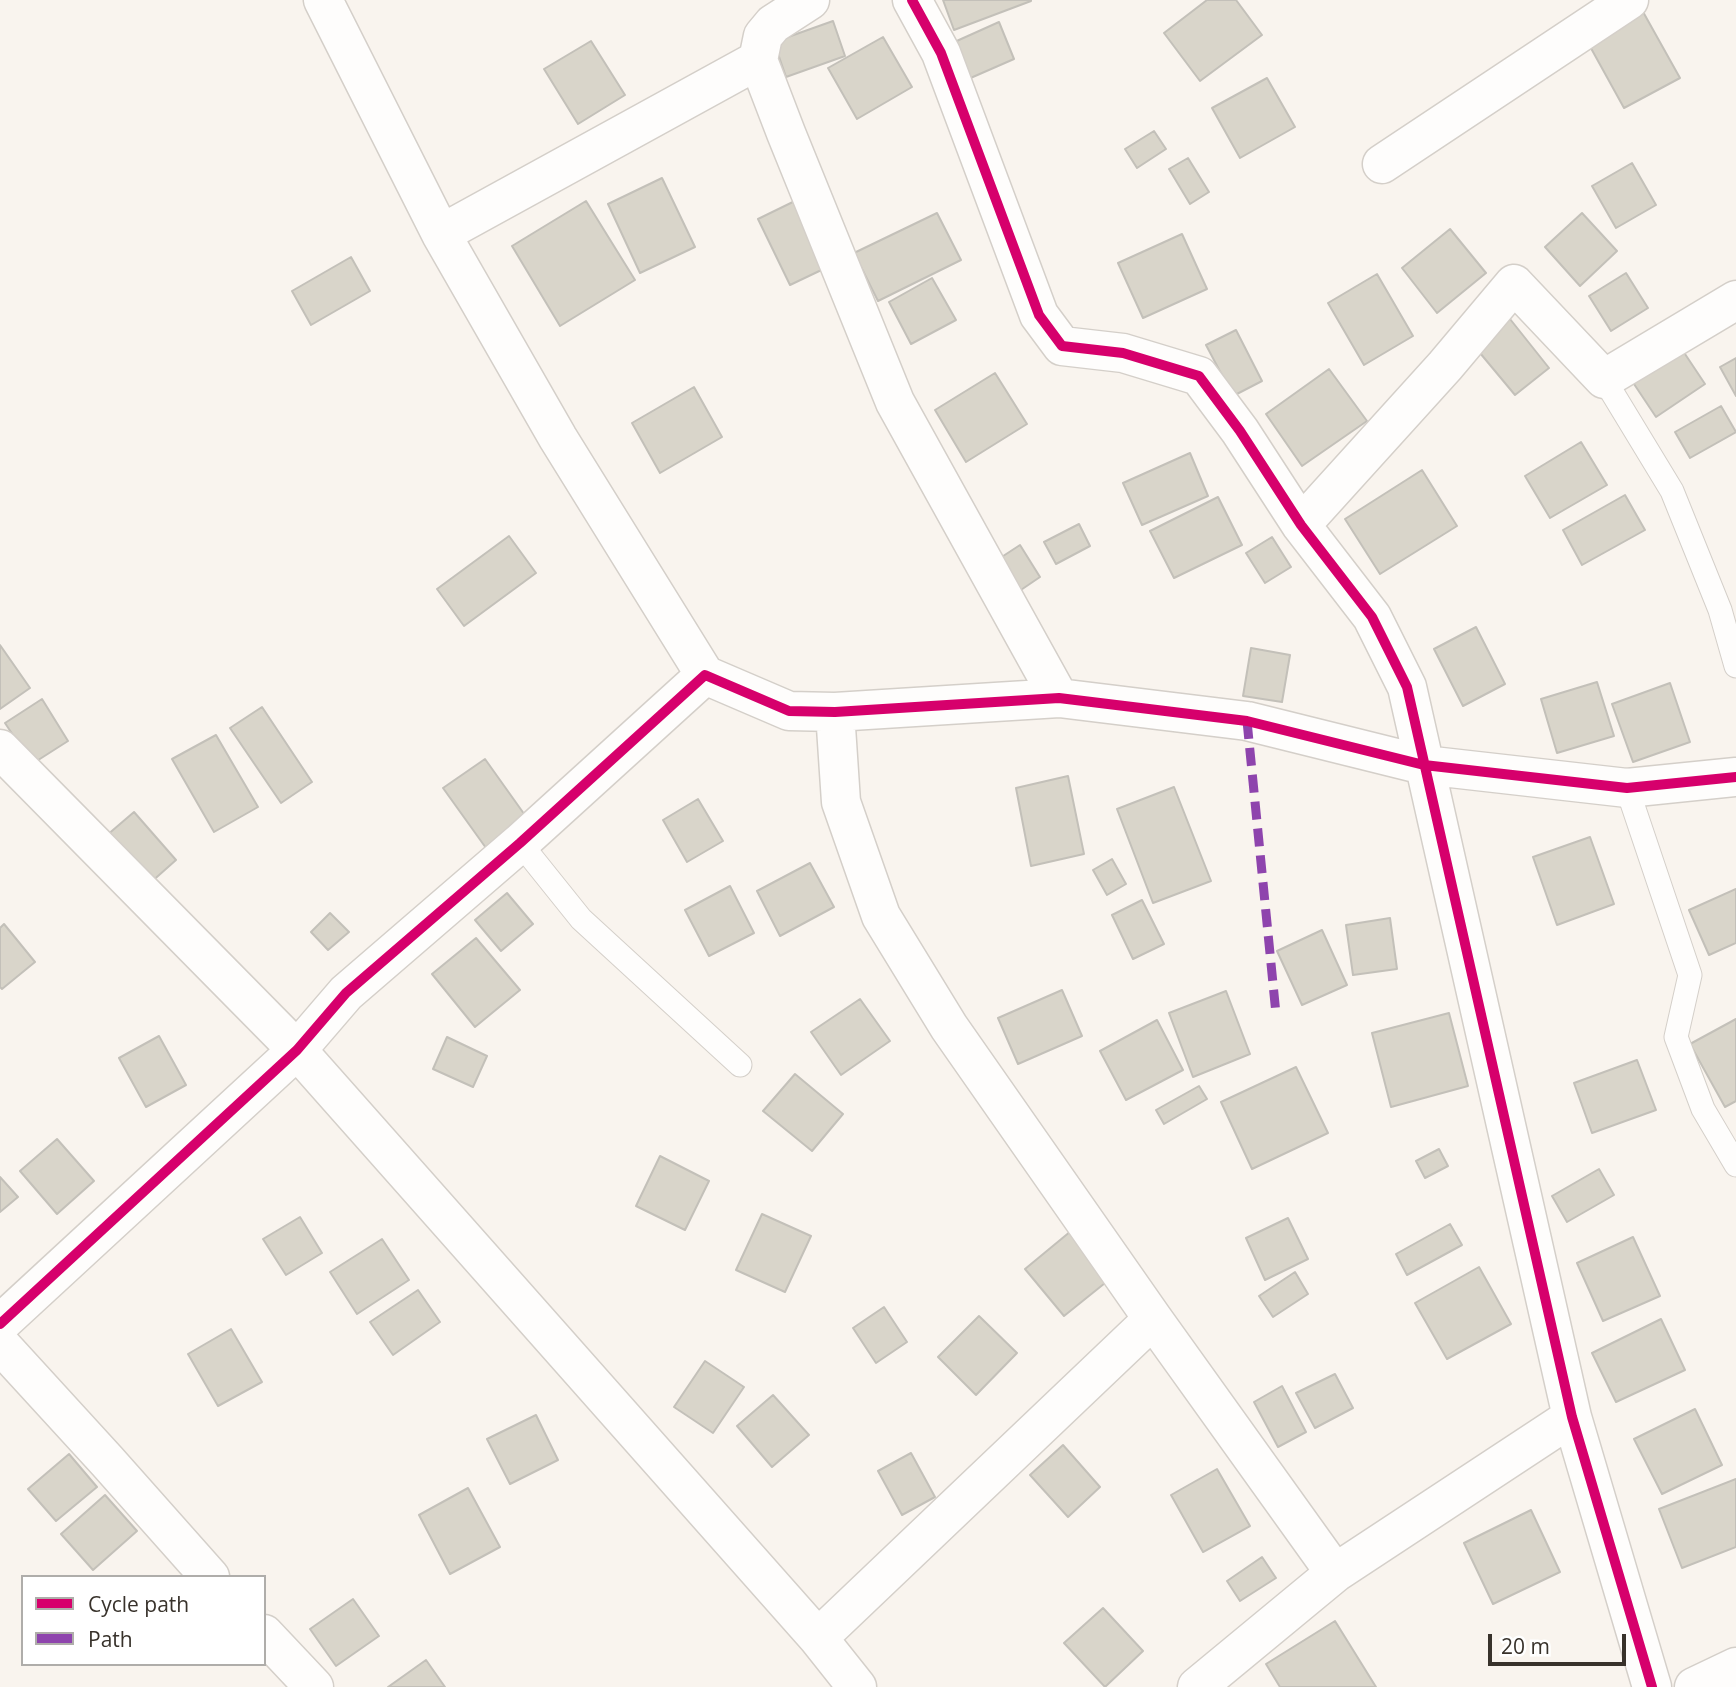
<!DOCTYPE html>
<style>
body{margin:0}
#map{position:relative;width:1736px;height:1687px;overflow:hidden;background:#f9f4ee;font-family:"Open Sans",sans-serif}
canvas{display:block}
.legend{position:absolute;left:21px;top:1575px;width:245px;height:91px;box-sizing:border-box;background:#fff;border:2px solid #afadaa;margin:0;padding:9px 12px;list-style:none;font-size:21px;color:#38322b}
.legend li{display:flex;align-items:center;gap:14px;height:35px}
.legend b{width:35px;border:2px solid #afadaa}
.scale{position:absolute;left:1488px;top:1634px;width:138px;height:32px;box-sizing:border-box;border:4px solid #38322b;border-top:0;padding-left:9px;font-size:21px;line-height:24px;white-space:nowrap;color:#38322b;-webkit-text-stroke:5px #fff;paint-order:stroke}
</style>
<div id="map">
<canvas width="1736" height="1687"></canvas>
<ul class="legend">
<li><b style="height:9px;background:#d6006c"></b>Cycle path</li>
<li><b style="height:9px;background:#8e44ad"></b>Path</li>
</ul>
<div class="scale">20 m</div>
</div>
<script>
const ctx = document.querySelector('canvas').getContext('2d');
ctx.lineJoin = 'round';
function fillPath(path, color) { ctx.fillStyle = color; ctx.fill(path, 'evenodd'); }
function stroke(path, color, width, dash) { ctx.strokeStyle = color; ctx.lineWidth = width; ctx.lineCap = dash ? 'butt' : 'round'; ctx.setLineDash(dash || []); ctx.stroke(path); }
const building = new Path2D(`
 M 943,0 L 1031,0 L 1031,1 L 954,30 Z
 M 1207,0 L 1236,0 L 1262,35 L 1200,81 L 1164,33 Z
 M 1642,10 L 1680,78 L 1624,108 L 1587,41 Z
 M 833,21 L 845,56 L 786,77 L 774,42 Z
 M 999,22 L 1014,59 L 966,80 L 950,44 Z
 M 883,37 L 912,87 L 857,119 L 828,68 Z
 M 591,41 L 625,95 L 578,124 L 544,69 Z
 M 1267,78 L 1295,127 L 1240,158 L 1212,108 Z
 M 1154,131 L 1166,149 L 1137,168 L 1125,149 Z
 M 1188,158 L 1209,192 L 1190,204 L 1169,169 Z
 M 1632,163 L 1656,205 L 1616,228 L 1592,186 Z
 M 662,178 L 695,247 L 640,273 L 608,204 Z
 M 801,198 L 834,264 L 790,285 L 758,219 Z
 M 586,201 L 635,280 L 560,326 L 512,246 Z
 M 937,213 L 961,260 L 878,301 L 854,253 Z
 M 1582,213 L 1617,251 L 1580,286 L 1545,247 Z
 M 1450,229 L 1486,273 L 1437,313 L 1402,268 Z
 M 1182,234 L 1207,289 L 1143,318 L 1118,263 Z
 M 351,257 L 370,291 L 311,325 L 292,291 Z
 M 1626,273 L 1648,308 L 1611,331 L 1589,296 Z
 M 1377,274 L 1413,336 L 1364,365 L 1328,303 Z
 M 932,278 L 956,320 L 911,344 L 889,302 Z
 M 1510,319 L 1549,368 L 1515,395 L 1475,347 Z
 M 1236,330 L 1262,381 L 1233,396 L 1206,345 Z
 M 1681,348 L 1705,384 L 1656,417 L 1632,381 Z
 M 1736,358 L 1736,396 L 1720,367 Z
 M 1329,369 L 1367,421 L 1302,466 L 1266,414 Z
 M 995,373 L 1027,424 L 966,462 L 935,410 Z
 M 694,387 L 722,437 L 660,473 L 632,423 Z
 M 1721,406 L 1736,432 L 1690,458 L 1675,432 Z
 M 1581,442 L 1607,485 L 1550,518 L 1525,476 Z
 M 1190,453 L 1208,496 L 1142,525 L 1123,483 Z
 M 1422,470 L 1457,526 L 1380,574 L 1345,519 Z
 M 1625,495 L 1645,530 L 1582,565 L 1563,530 Z
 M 1218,497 L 1242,545 L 1174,578 L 1150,531 Z
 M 1079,524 L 1090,546 L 1056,564 L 1044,542 Z
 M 509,536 L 536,573 L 464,626 L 437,589 Z
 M 1272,537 L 1291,567 L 1265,583 L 1246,553 Z
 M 1020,545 L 1040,577 L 1015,594 L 994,562 Z
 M 1476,627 L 1505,684 L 1463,706 L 1434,649 Z
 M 0,645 L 30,688 L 0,709 Z
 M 1251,648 L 1290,655 L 1282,702 L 1243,696 Z
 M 1597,682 L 1614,736 L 1557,753 L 1541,699 Z
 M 1670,683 L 1690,742 L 1633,762 L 1612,704 Z
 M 42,699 L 68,741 L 32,764 L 5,723 Z
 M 262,707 L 312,782 L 281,803 L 230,728 Z
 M 216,735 L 258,807 L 214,832 L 172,759 Z
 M 485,759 L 527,818 L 486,848 L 443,788 Z
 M 1068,776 L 1084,854 L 1031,866 L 1016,788 Z
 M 1174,787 L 1211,881 L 1153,903 L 1117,809 Z
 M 698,799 L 723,841 L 687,862 L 663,820 Z
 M 134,812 L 176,860 L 149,884 L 106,836 Z
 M 1590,837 L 1614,904 L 1557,925 L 1533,857 Z
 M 1112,859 L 1126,884 L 1107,895 L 1093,870 Z
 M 810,863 L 834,907 L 780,936 L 757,891 Z
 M 730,886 L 754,933 L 709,956 L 685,910 Z
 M 1736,889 L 1736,943 L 1709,955 L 1689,910 Z
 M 507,893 L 533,924 L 501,951 L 475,920 Z
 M 1142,900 L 1164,944 L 1133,959 L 1112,915 Z
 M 330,913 L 349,932 L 328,950 L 311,932 Z
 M 1390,918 L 1397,969 L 1353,975 L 1346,925 Z
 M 4,924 L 35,962 L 2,989 L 0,987 L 0,928 Z
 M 1322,930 L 1347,985 L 1302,1005 L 1277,951 Z
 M 476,938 L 520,990 L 475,1027 L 432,974 Z
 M 1062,990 L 1082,1036 L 1018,1064 L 998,1018 Z
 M 1226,991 L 1250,1054 L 1193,1077 L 1169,1013 Z
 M 860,999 L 890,1041 L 841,1075 L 811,1032 Z
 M 1449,1013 L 1468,1086 L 1391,1107 L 1372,1033 Z
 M 1736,1019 L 1736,1101 L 1725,1107 L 1690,1044 Z
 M 1157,1020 L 1183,1070 L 1126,1100 L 1100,1051 Z
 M 159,1036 L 186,1085 L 146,1107 L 119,1058 Z
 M 447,1037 L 487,1056 L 473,1087 L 433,1069 Z
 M 1637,1060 L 1656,1110 L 1592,1133 L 1574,1083 Z
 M 1296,1067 L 1328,1133 L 1252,1169 L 1221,1102 Z
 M 795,1074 L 843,1114 L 812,1151 L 763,1111 Z
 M 1199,1086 L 1207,1099 L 1164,1124 L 1156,1110 Z
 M 57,1139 L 94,1181 L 57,1214 L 20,1171 Z
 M 1439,1149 L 1448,1166 L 1425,1178 L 1416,1161 Z
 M 660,1156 L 709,1181 L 685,1230 L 636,1206 Z
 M 1599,1169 L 1614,1195 L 1567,1222 L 1552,1196 Z
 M 0,1177 L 18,1197 L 0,1212 Z
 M 762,1214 L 811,1236 L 785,1292 L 736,1270 Z
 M 300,1217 L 322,1253 L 286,1275 L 263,1239 Z
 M 1288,1218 L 1308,1259 L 1265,1280 L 1246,1238 Z
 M 1450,1224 L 1462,1245 L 1407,1275 L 1396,1254 Z
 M 1071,1231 L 1110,1279 L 1064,1316 L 1025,1269 Z
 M 1633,1237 L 1660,1296 L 1603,1321 L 1577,1263 Z
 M 382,1239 L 409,1280 L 357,1314 L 330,1272 Z
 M 1479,1267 L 1511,1324 L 1447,1359 L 1415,1303 Z
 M 1295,1272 L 1308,1294 L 1273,1317 L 1259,1296 Z
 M 418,1290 L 440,1322 L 393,1355 L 370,1322 Z
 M 884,1307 L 907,1342 L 876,1363 L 853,1328 Z
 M 979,1316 L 1017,1353 L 976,1395 L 938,1357 Z
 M 1661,1319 L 1685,1370 L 1616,1402 L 1592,1353 Z
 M 231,1329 L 262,1382 L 218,1406 L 188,1354 Z
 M 705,1361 L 744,1387 L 713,1433 L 674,1407 Z
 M 1335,1374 L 1353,1408 L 1315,1428 L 1296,1393 Z
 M 1282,1386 L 1306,1432 L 1278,1447 L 1254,1402 Z
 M 773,1395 L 809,1435 L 772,1467 L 737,1426 Z
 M 1695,1409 L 1722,1465 L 1662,1494 L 1634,1439 Z
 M 536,1415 L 558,1460 L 510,1484 L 487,1439 Z
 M 1063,1445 L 1100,1487 L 1068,1517 L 1030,1475 Z
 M 911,1453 L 935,1497 L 902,1515 L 878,1471 Z
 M 69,1454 L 97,1487 L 56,1521 L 28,1489 Z
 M 1217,1469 L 1250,1526 L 1203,1552 L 1171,1495 Z
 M 1736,1479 L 1736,1547 L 1682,1568 L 1659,1509 Z
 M 468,1488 L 500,1547 L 450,1574 L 419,1515 Z
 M 105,1495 L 137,1531 L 93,1570 L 61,1534 Z
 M 1531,1510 L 1560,1572 L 1493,1604 L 1464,1543 Z
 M 1262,1557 L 1276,1578 L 1240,1601 L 1227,1581 Z
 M 353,1599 L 379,1636 L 336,1666 L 310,1629 Z
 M 1103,1608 L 1143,1651 L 1105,1687 L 1064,1643 Z
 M 1335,1621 L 1376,1687 L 1280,1687 L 1266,1664 Z
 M 426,1660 L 445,1687 L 388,1687 Z`);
fillPath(building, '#d9d5ca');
stroke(building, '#c3c0b9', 2);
const lane = new Path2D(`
 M 1604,379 L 1672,491 L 1720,610 L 1736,666
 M 1627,788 L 1690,975 L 1676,1037 L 1703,1109 L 1736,1165
 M 520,843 L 581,919 L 740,1065`);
const street = new Path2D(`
 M 323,0 L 441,234 L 558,438 L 705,675
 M 912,0 L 941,53 L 1039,315 L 1062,346 L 1123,353 L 1199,376 L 1240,431 L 1301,525 L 1372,617 L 1407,687 L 1572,1417 L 1652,1687
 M 758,60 L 786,133 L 895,402 L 1059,698
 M 1382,164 L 1629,0
 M 441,234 L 758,60 L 763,36 L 773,24 L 810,0
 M 1301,525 L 1445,366 L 1514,284 L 1604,379 L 1736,300
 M 835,712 L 841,802 L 881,916 L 949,1027 L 1153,1319 L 1335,1573 L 1197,1687
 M 0,749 L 297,1050 L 818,1638 L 857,1687
 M 0,1324 L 297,1050 L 346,993 L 520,843 L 705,675 L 789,711 L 835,712 L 1059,698 L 1247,721 L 1424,765 L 1627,788 L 1736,777
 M 0,1344 L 107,1461 L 210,1577
 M 1335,1573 L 1572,1417
 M 264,1634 L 314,1687
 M 818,1638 L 1153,1319
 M 1694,1687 L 1736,1667`);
stroke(lane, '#d4cfc9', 25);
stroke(street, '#d4cfc9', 41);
stroke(lane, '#fefdfc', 23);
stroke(street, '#fefdfc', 38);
stroke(new Path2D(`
 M 1247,721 L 1276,1014`), '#8e44ad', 9, [18, 9]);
stroke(new Path2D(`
 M 912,0 L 941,53 L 1039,315 L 1062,346 L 1123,353 L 1199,376 L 1240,431 L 1301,525 L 1372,617 L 1407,687 L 1572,1417 L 1652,1687
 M 0,1324 L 297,1050 L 346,993 L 520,843 L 705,675 L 789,711 L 835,712 L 1059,698 L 1247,721 L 1424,765 L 1627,788 L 1736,777`), '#d6006c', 10);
</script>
